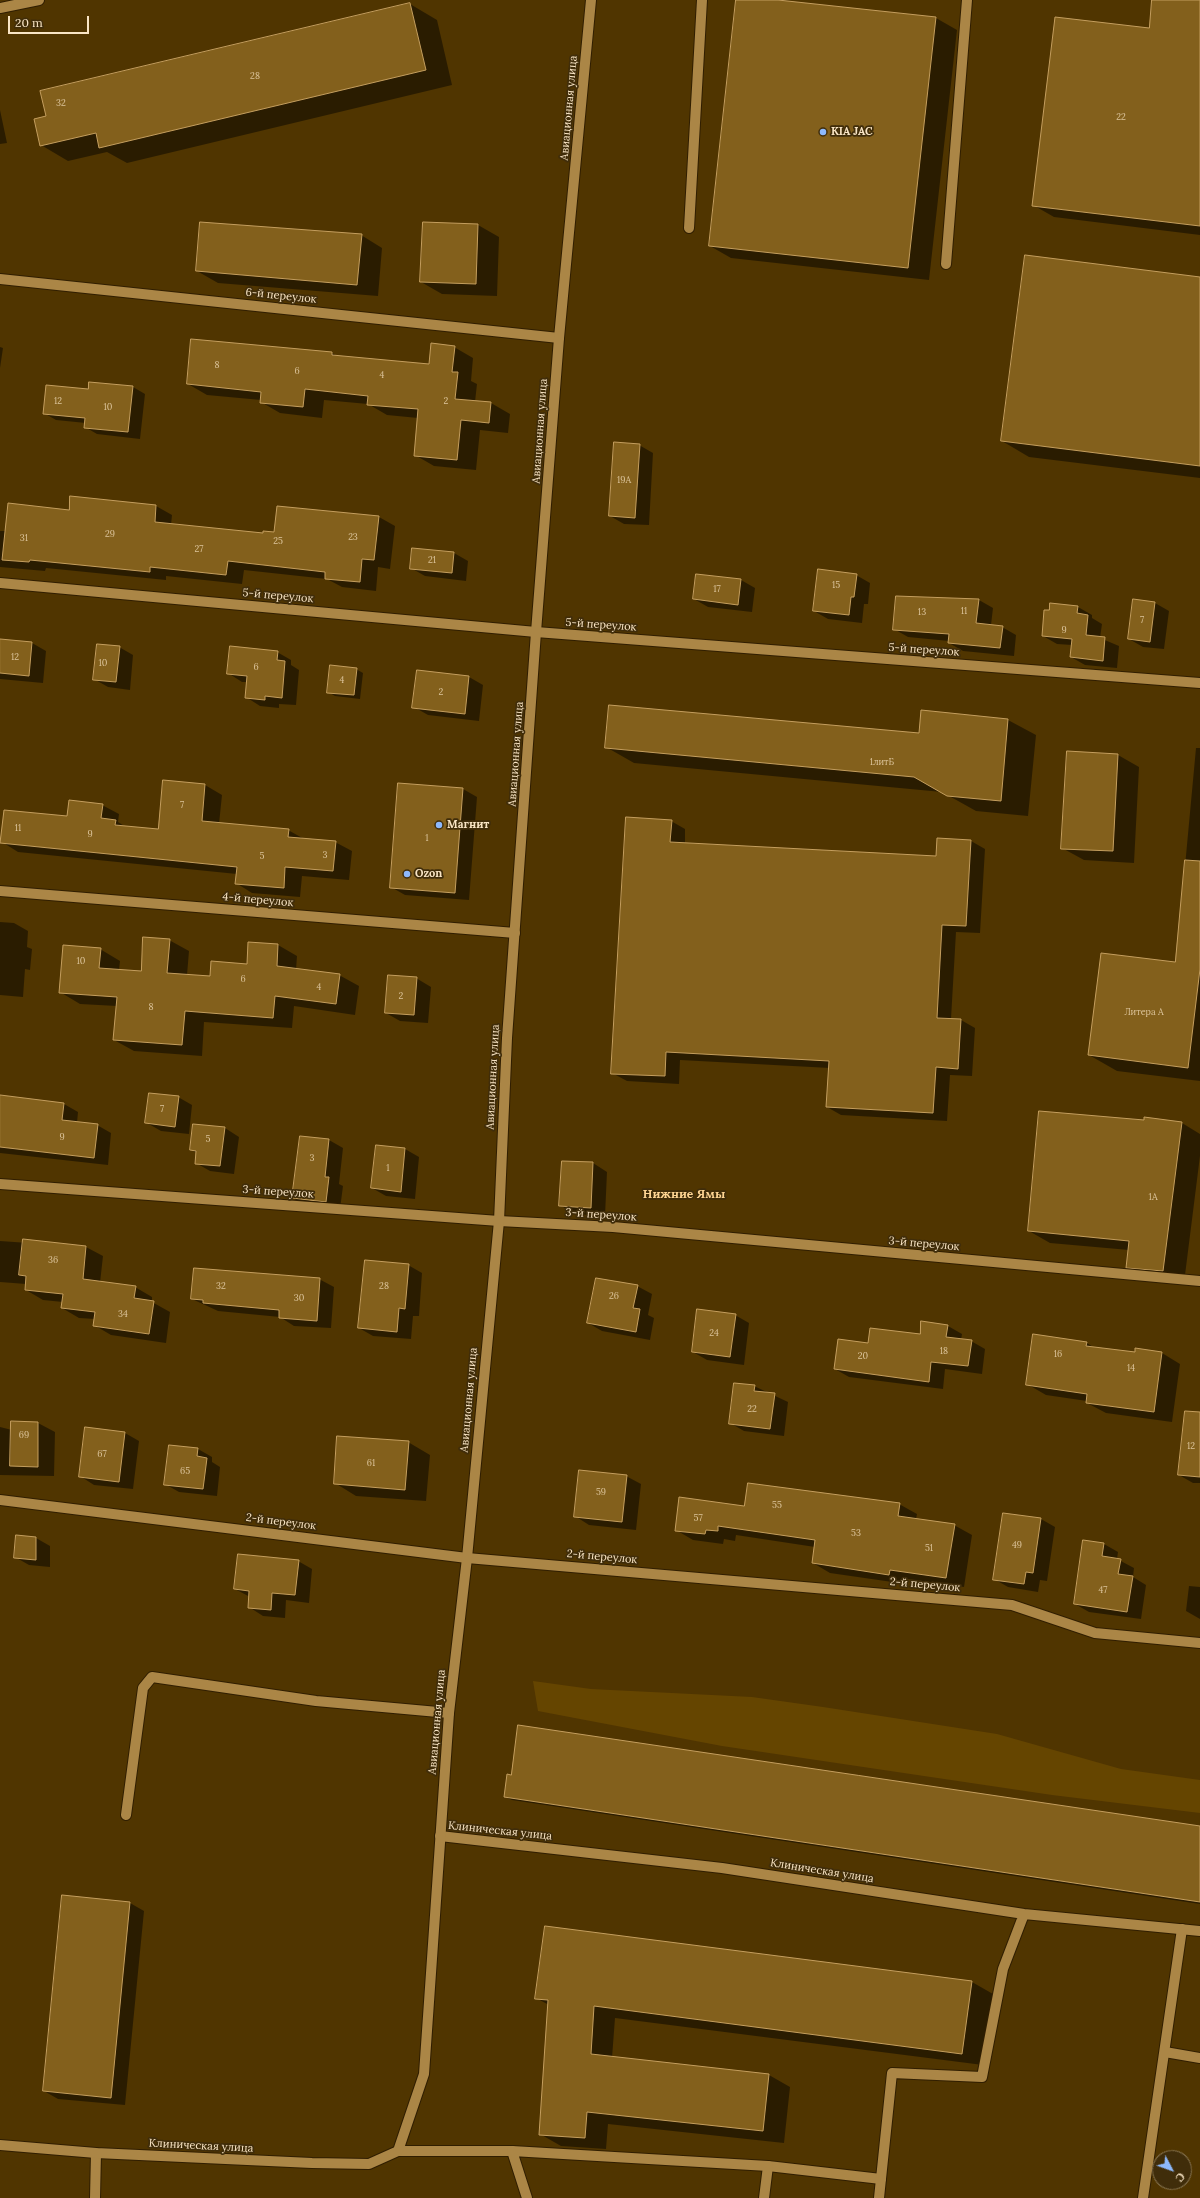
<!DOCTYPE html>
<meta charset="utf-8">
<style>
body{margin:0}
#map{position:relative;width:1200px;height:2198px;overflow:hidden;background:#503500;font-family:Lora,serif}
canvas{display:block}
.north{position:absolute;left:1152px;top:2150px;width:40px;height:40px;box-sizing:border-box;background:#402d0a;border:1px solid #8a7755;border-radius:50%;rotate:131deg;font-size:11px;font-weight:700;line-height:16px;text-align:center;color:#f9e5c5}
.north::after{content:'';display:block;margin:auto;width:14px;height:18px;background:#8db9fc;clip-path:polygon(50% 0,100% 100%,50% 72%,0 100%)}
.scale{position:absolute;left:8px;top:16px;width:81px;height:18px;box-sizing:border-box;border:2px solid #f9e5c5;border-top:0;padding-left:5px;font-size:12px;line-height:14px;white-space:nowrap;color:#f9e5c5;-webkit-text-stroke:3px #402d0a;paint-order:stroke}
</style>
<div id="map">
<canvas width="1200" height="2198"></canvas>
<div class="north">С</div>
<div class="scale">20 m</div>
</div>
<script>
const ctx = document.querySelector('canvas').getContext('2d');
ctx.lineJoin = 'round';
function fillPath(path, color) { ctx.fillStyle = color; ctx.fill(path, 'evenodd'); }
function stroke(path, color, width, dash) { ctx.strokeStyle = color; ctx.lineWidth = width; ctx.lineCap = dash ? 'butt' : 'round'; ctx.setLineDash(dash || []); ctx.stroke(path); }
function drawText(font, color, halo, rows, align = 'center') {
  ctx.font = font + ' Lora,serif'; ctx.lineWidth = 3.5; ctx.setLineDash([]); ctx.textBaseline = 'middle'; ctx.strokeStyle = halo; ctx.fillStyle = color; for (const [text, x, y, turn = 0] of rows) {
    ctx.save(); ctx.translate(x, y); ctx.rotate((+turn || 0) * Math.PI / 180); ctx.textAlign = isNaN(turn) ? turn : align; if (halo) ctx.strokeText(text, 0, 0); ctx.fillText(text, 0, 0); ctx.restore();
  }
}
fillPath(new Path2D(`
 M 533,1681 L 591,1689 L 752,1697 L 823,1707 L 997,1734 L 1121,1769 L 1200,1780 L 1200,1813 L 1052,1795 L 722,1746 L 538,1711 Z`), '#654500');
fillPath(new Path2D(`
 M 737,0 L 769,0 L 936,18 L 957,30 L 929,280 L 731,258 L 710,246 Z
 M 1153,0 L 1200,0 L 1200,235 L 1054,217 L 1033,205 L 1150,29 Z
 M 410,4 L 437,20 L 452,85 L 127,163 L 107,152 L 68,161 L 41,145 Z
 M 0,110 L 7,143 L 0,144 Z
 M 478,225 L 499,237 L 497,296 L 442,294 L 421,282 Z
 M 361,235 L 382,248 L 378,296 L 218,283 L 197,271 Z
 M 1200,278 L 1200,478 L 1029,457 L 1002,441 Z
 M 0,347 L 3,348 L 0,368 Z
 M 454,347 L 473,358 L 471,381 L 477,384 L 475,402 L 491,403 L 510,414 L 508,433 L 480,430 L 476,470 L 434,466 L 415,455 L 418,418 L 387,415 L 368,404 L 324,400 L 322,418 L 280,413 L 261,402 L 261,400 L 207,395 L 188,384 L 332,353 L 337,356 L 430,365 Z
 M 133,387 L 145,394 L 140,439 L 97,434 L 85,427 L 86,423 L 56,420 L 44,413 L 89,390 Z
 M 639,445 L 653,453 L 649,525 L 624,524 L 610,516 Z
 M 71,497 L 156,506 L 172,515 L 171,525 L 264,534 L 379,517 L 395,526 L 390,569 L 378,567 L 376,591 L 342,587 L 327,579 L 244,570 L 242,584 L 166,576 L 166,580 L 46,568 L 45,571 L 0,567 L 0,531 L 6,531 L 70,511 Z
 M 412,549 L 454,553 L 468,561 L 466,581 L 425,576 L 411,568 Z
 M 856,575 L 870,583 L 868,604 L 864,604 L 862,623 L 828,619 L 814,611 Z
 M 741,580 L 755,588 L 752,612 L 708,607 L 694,599 Z
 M 953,598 L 979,600 L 993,608 L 991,625 L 1002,627 L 1016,635 L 1014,656 L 963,651 L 949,643 L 949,641 L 908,637 L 894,629 L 953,600 Z
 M 1134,600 L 1155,603 L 1169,611 L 1164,649 L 1143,647 L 1129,639 Z
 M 1051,604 L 1078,607 L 1092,615 L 1092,618 L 1102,624 L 1100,638 L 1119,646 L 1117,668 L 1085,665 L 1071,657 L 1072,645 L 1057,644 L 1043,636 Z
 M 0,640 L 32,643 L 46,651 L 43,683 L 0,679 Z
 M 119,647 L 133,655 L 130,690 L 108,687 L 94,679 Z
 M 277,652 L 291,660 L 291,665 L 299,670 L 296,705 L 279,704 L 279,708 L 260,706 L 246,697 L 247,682 L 242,682 L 228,673 Z
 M 356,669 L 363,673 L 360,699 L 335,696 L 328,692 Z
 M 418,671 L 469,677 L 483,685 L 479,721 L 428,715 L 414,707 Z
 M 922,711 L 1008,720 L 1036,735 L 1028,816 L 976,811 L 942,792 L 634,763 L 606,747 L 920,734 Z
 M 1196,748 L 1200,748 L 1200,1081 L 1117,1071 L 1089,1055 L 1176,963 Z
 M 1068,752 L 1118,755 L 1139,767 L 1134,863 L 1084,860 L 1062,848 Z
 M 163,781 L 205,785 L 222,795 L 219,824 L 288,830 L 306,840 L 335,842 L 352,851 L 349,880 L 302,876 L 300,897 L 252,893 L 236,883 L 237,874 L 18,852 L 2,842 L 102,805 L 119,814 L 118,822 L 126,827 L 159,830 Z
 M 399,784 L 463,789 L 477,797 L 469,900 L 405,895 L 391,887 Z
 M 671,821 L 685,829 L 685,843 L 937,857 L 971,841 L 985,849 L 980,933 L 956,932 L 951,1019 L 961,1020 L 975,1028 L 972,1076 L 950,1075 L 947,1121 L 841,1115 L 827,1107 L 830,1068 L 680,1060 L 679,1084 L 627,1081 L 612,1073 Z
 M 0,922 L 14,923 L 28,931 L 27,947 L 32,949 L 30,970 L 25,969 L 23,997 L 0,995 Z
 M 169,940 L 189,951 L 187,975 L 211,977 L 248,965 L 278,945 L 297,956 L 296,970 L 339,975 L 359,986 L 355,1015 L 294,1006 L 292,1028 L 204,1022 L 202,1056 L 134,1051 L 114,1040 L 117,1006 L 80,1004 L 60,992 L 100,949 L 120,961 L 119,970 L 142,972 Z
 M 416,978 L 431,987 L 428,1023 L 400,1021 L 386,1013 Z
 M 0,1095 L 64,1104 L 78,1112 L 77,1123 L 97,1125 L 111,1133 L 108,1165 L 0,1153 Z
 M 178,1097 L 192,1105 L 189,1134 L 161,1131 L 147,1123 Z
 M 1182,1123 L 1200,1134 L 1200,1156 L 1184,1283 L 1148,1279 L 1127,1267 L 1129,1250 L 1050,1243 L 1029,1231 Z
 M 225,1128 L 239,1137 L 234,1174 L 210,1171 L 196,1163 L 197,1153 L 191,1150 Z
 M 329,1140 L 343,1148 L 339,1184 L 343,1186 L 340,1209 L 307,1206 L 293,1198 Z
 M 377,1146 L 405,1149 L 419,1157 L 415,1199 L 386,1196 L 372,1188 Z
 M 563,1162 L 593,1163 L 607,1172 L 605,1216 L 574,1214 L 560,1205 Z
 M 0,1241 L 86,1247 L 103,1256 L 100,1283 L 135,1287 L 152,1297 L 152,1302 L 170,1312 L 166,1343 L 111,1335 L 94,1325 L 95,1319 L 79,1318 L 62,1308 L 63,1302 L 43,1300 L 26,1290 L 26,1284 L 0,1282 Z
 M 408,1265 L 422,1273 L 419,1316 L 413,1316 L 411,1339 L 373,1336 L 359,1328 Z
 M 319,1279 L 334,1287 L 331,1328 L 294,1326 L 280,1317 L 218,1311 L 192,1299 Z
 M 637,1286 L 652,1294 L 648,1315 L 654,1318 L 650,1340 L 602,1331 L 588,1323 Z
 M 735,1315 L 749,1323 L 744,1365 L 707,1360 L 693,1352 Z
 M 948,1326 L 962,1334 L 961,1340 L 971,1341 L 985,1349 L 982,1374 L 945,1369 L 943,1389 L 849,1377 L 835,1369 L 868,1344 L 921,1336 Z
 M 1087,1343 L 1096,1349 L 1135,1354 L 1162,1353 L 1180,1364 L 1172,1422 L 1106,1413 L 1087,1403 L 1087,1401 L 1046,1395 L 1027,1384 Z
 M 754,1386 L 788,1402 L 784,1436 L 744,1431 L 730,1423 Z
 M 1200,1417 L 1200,1483 L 1193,1483 L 1179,1475 Z
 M 12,1422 L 38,1423 L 55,1432 L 54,1476 L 0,1475 L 0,1427 L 12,1430 Z
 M 125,1433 L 139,1441 L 133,1489 L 94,1485 L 80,1476 Z
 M 408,1442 L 430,1455 L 426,1501 L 356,1496 L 335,1483 Z
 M 170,1446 L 198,1449 L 212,1457 L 212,1462 L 220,1467 L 217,1496 L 179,1492 L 165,1484 Z
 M 626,1476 L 641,1484 L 636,1530 L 589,1525 L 575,1516 Z
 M 899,1504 L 917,1514 L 916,1519 L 954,1525 L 972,1535 L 964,1587 L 907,1579 L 906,1584 L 830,1573 L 813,1563 L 815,1547 L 736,1535 L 735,1541 L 724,1539 L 723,1544 L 693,1540 L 676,1530 Z
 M 1041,1519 L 1055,1527 L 1047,1581 L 1040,1580 L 1038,1592 L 1008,1587 L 994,1579 Z
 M 17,1536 L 36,1538 L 50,1546 L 50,1567 L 29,1565 L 15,1557 Z
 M 1104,1544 L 1118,1552 L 1117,1559 L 1134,1568 L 1133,1577 L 1146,1585 L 1141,1619 L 1089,1612 L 1075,1604 Z
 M 298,1561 L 312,1569 L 309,1603 L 286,1600 L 285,1618 L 263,1616 L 249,1607 L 250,1597 L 235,1589 Z
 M 1189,1586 L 1200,1587 L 1200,1619 L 1186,1611 Z
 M 505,1797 L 1200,1827 L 1200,1904 L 512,1800 Z
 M 62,1896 L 130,1903 L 144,1911 L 125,2105 L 58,2099 L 44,2091 Z
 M 972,1982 L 993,1994 L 983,2065 L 615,2018 L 612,2058 L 769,2075 L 790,2087 L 784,2143 L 608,2124 L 606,2149 L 561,2146 L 540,2134 L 549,2005 L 536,1998 Z`), '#0007');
const building = new Path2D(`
 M 736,0 L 778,0 L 936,17 L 908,268 L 709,246 Z
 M 1152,0 L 1200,0 L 1200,226 L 1032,206 L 1055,17 L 1149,28 Z
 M 410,3 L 426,70 L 99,148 L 96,133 L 40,146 L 34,119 L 46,116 L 40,91 Z
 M 200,222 L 362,234 L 357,285 L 196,271 Z
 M 423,222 L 478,224 L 476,284 L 420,282 Z
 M 1025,255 L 1200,277 L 1200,466 L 1001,441 Z
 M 191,339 L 332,352 L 332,355 L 429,364 L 431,343 L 455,346 L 452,372 L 458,372 L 455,399 L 491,402 L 489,423 L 461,420 L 457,460 L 414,456 L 418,409 L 367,405 L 368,396 L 305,389 L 303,407 L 260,403 L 261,392 L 187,384 Z
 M 89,382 L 133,386 L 128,432 L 84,428 L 85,418 L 43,414 L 46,385 L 88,389 Z
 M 614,442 L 640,444 L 635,518 L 609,516 Z
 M 70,496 L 156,505 L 155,522 L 263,533 L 263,531 L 274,532 L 277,506 L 379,516 L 374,560 L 362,559 L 360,582 L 325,579 L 325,572 L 228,561 L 226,575 L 150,567 L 150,572 L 30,560 L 29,562 L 2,560 L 8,503 L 69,510 Z
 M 412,548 L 454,552 L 452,573 L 410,569 Z
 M 818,569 L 857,574 L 854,597 L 851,597 L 849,615 L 813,611 Z
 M 696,574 L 741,579 L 738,605 L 693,599 Z
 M 896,596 L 979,599 L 976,623 L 1003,626 L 1000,648 L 948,643 L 949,634 L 893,630 Z
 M 1133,599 L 1155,602 L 1150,642 L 1128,639 Z
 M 1050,603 L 1078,606 L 1077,613 L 1088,615 L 1086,635 L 1105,637 L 1103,661 L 1070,657 L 1072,639 L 1042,636 L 1044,610 L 1049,610 Z
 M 0,639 L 32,642 L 29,676 L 0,673 Z
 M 97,644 L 120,646 L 116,682 L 93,680 Z
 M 230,646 L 278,651 L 277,660 L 285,661 L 282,698 L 265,696 L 265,700 L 245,698 L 247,676 L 227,674 Z
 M 330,665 L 357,668 L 354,695 L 327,693 Z
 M 417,670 L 469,676 L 465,714 L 412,708 Z
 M 609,705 L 919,733 L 921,710 L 1008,719 L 1001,801 L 947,796 L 914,777 L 605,748 Z
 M 1067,751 L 1118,754 L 1113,851 L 1061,849 Z
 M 163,780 L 205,784 L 202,821 L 289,829 L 288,837 L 336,841 L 333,871 L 285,867 L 284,888 L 235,884 L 237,867 L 0,843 L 4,810 L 67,816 L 69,800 L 103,804 L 101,818 L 116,820 L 115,825 L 158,829 Z
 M 398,783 L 463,788 L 455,893 L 390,888 Z
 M 626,817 L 672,820 L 670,842 L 936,856 L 937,838 L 971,840 L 966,926 L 942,925 L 937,1018 L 961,1019 L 958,1069 L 936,1067 L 933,1113 L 826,1107 L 829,1061 L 666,1052 L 665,1076 L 611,1074 Z
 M 1185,860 L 1200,861 L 1200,969 L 1188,1068 L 1088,1055 L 1101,953 L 1175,962 Z
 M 143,937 L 170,939 L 167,973 L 210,976 L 211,961 L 247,964 L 248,942 L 278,944 L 277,966 L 340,974 L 336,1004 L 275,996 L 273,1018 L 185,1011 L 182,1045 L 113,1040 L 117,997 L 59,993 L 63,945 L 101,948 L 99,968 L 141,971 Z
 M 388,975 L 417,977 L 414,1015 L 385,1013 Z
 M 149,1093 L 179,1096 L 175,1127 L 145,1123 Z
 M 0,1095 L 64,1103 L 62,1120 L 98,1124 L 94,1158 L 0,1147 Z
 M 1039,1111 L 1144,1120 L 1144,1117 L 1182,1122 L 1163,1271 L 1126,1268 L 1129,1241 L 1028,1231 Z
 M 193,1124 L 225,1127 L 220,1166 L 195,1164 L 196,1151 L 190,1150 Z
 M 300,1136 L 329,1139 L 325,1177 L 329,1177 L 326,1202 L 292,1198 Z
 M 376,1145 L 405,1148 L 401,1192 L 371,1188 Z
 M 562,1161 L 593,1162 L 591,1208 L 559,1206 Z
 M 23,1239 L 86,1246 L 83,1279 L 136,1286 L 134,1298 L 154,1301 L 149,1334 L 93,1326 L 95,1312 L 61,1308 L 63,1294 L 25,1290 L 26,1276 L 19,1275 Z
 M 365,1260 L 409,1264 L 405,1309 L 399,1308 L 397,1332 L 358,1328 Z
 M 194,1268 L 320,1278 L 317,1321 L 279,1318 L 279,1310 L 203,1303 L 203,1300 L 191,1299 Z
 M 596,1278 L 638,1285 L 633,1308 L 640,1309 L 636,1332 L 587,1323 Z
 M 697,1309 L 736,1314 L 730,1357 L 692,1352 Z
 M 921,1321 L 948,1325 L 946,1337 L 972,1340 L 968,1366 L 931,1362 L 929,1382 L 834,1369 L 838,1339 L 868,1343 L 870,1328 L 920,1334 Z
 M 1033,1334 L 1087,1342 L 1086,1346 L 1135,1352 L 1135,1348 L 1162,1352 L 1154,1412 L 1086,1403 L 1087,1394 L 1026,1385 Z
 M 734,1383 L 755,1385 L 754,1391 L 775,1393 L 770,1429 L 729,1424 Z
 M 1185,1411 L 1200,1412 L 1200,1477 L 1178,1475 Z
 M 11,1421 L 38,1422 L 38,1467 L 10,1466 Z
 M 85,1427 L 125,1432 L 119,1482 L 79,1477 Z
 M 337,1436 L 409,1441 L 405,1490 L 334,1484 Z
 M 169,1445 L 198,1448 L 197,1456 L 207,1458 L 203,1489 L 164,1485 Z
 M 579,1470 L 627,1475 L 622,1522 L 574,1517 Z
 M 748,1483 L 900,1503 L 898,1516 L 955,1524 L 946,1578 L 890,1570 L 889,1575 L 812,1563 L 815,1540 L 718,1526 L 718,1531 L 706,1530 L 705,1534 L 675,1531 L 679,1497 L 744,1506 Z
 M 1003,1513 L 1041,1518 L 1033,1573 L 1026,1572 L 1024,1584 L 993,1580 Z
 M 16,1535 L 36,1537 L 36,1560 L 14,1558 Z
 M 1083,1540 L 1104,1543 L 1102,1556 L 1121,1559 L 1118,1574 L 1133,1576 L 1127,1612 L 1074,1604 Z
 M 238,1554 L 299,1560 L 295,1595 L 272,1593 L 271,1610 L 248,1608 L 249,1591 L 234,1589 Z
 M 518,1725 L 1200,1826 L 1200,1902 L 504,1797 L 507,1774 L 511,1775 Z
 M 62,1895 L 130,1902 L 111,2098 L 43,2091 Z
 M 545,1926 L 972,1981 L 962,2054 L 594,2006 L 591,2054 L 769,2074 L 763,2131 L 587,2112 L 585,2138 L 539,2135 L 548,2000 L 535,1999 Z`);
fillPath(building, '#83601c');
stroke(building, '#c49e5e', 1);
const lane = new Path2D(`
 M 689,228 L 702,0
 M 946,264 L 967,0
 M 126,1815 L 143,1688 L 152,1677 L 316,1701 L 449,1713
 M 1165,2052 L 1200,2058
 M 398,2151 L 512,2151
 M 768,2166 L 881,2179
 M 95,2198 L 96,2153
 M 1143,2198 L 1182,1929`);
const street = new Path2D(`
 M 0,279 L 559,338
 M 0,583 L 536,632 L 1200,683
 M 0,891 L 515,933
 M 0,1184 L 499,1221 L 613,1227 L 1200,1281
 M 0,1500 L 467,1558 L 1012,1605 L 1095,1633 L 1200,1643
 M 440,1836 L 722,1868 L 1024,1914 L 1200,1931
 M 527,2198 L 512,2151 L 768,2166 L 764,2198
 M 879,2198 L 892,2073 L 982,2077 L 1003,1969 L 1024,1914`);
const secondary = new Path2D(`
 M 0,8 L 39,0
 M 0,2145 L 96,2153 L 312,2163 L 369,2164 L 398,2151 L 424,2074 L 449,1713 L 467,1558 L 499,1221 L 507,1038 L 536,632 L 559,338 L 591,0`);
stroke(lane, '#301e00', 12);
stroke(street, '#301e00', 12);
stroke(secondary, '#301e00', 12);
stroke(lane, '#ab8646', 10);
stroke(street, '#ab8646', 10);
stroke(secondary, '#ab8646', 10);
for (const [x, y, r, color] of [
 [823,132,4,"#8db9fc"],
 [439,825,4,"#8db9fc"],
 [407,874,4,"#8db9fc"]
]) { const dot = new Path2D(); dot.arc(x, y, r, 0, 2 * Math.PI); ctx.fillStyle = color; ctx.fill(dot); stroke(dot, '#402d0a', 1.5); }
drawText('9px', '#dcc49b', null, [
 ["28",255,76],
 ["32",61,103],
 ["22",1121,117],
 ["8",217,365],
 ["6",297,371],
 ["4",382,375],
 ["12",58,401],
 ["2",446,401],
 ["10",108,407],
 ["19А",624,480],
 ["29",110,534],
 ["23",353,537],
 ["31",24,538],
 ["25",278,541],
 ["27",199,549],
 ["21",432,560],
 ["15",836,585],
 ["17",717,589],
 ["11",964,611],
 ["13",922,612],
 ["7",1142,620],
 ["9",1064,630],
 ["12",15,657],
 ["10",103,663],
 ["6",256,667],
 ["4",342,680],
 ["2",441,692],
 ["1литБ",882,762],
 ["7",182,805],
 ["11",18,828],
 ["9",90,834],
 ["1",427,838],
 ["3",325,855],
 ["5",262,856],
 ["10",81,961],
 ["6",243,979],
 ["4",319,987],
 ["2",401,996],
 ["8",151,1007],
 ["Литера А",1144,1012],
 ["7",162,1109],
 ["9",62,1137],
 ["5",208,1139],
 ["3",312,1158],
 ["1",388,1168],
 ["1А",1153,1197],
 ["36",53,1260],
 ["32",221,1286],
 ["28",384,1286],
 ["26",614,1296],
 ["30",299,1298],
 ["34",123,1314],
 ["24",714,1333],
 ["18",944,1351],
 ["16",1058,1354],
 ["20",863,1356],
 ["14",1131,1368],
 ["22",752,1409],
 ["69",24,1435],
 ["12",1191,1446],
 ["67",102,1454],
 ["61",371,1463],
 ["65",185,1471],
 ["59",601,1492],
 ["55",777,1505],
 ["57",698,1518],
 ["53",856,1533],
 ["49",1017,1545],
 ["51",929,1548],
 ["47",1103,1590]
]);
drawText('11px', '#f9e5c5', '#402d0a', [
 ["Авиационная улица",569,108,-85],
 ["6-й переулок",281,296,6],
 ["Авиационная улица",540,431,-86],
 ["5-й переулок",278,596,5],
 ["5-й переулок",601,625,4],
 ["5-й переулок",924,650,4],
 ["Авиационная улица",516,754,-86],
 ["4-й переулок",258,900,5],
 ["Авиационная улица",493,1077,-87],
 ["3-й переулок",278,1192,4],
 ["3-й переулок",601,1215,4],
 ["3-й переулок",924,1244,5],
 ["Авиационная улица",469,1400,-85],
 ["2-й переулок",281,1522,7],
 ["2-й переулок",602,1557,5],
 ["2-й переулок",925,1585,5],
 ["Авиационная улица",437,1722,-85],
 ["Клиническая улица",500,1831,6],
 ["Клиническая улица",822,1871,9],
 ["Клиническая улица",201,2146,3]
]);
drawText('bold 11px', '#f9e5c5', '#402d0a', [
 ["KIA JAC",831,132],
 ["Магнит",447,825],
 ["Ozon",415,874]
], 'left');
drawText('bold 12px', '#fed594', '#402d0a', [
 ["Нижние Ямы",684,1195]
]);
</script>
